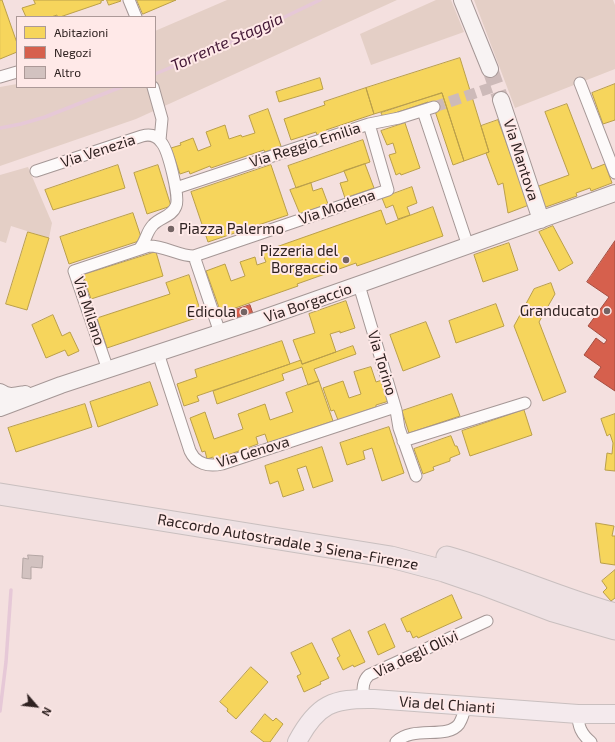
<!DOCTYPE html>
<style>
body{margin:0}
#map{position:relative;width:615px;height:742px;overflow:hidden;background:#f4e0df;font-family:"Exo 2",sans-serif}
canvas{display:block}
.legend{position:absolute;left:16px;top:16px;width:140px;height:72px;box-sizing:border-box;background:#ffe9e8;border:1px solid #ac9998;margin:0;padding:5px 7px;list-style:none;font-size:12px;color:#2f2221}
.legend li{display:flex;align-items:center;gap:8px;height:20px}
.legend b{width:20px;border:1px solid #ac9998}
.north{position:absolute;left:16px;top:686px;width:40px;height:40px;-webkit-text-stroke:3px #ffe9e8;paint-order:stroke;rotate:118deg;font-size:11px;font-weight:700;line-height:16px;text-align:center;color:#2f2221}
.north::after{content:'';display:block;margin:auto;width:14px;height:18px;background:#2f2221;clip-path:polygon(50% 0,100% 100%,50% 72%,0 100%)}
</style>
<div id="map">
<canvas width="615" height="742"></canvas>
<ul class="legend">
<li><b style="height:11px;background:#f6d55c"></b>Abitazioni</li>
<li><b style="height:11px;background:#d6604d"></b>Negozi</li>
<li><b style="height:11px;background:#d2c2c0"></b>Altro</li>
</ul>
<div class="north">N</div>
</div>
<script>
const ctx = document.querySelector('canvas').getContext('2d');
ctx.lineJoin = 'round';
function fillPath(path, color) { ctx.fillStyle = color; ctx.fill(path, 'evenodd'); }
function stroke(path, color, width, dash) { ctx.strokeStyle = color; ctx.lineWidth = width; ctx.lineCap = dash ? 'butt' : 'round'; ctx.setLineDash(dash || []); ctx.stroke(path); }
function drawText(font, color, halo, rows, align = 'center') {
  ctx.font = font + ' "Exo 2",sans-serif'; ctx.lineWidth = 4; ctx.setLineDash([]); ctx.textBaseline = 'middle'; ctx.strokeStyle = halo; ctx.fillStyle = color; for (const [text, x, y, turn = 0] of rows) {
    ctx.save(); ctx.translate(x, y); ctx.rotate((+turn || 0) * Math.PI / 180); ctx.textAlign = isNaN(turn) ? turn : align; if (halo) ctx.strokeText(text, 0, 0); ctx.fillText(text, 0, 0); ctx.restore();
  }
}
fillPath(new Path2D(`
 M 227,0 L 397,0 L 136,119 L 0,166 L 0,87 L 17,84 L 17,87 L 155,87 L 155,31 Z
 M 436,0 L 451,0 L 464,32 L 371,65 L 360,34 Z
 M 474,0 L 613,0 L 615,5 L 615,69 L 515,108 Z
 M 28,167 L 52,223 L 49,238 L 11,226 L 6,243 L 0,241 L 0,175 Z`), '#e4cfc6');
const homes = new Path2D(`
 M 0,0 L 2,0 L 17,43 L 17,52 L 0,59 Z
 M 34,0 L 104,0 L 101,1 L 101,3 L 60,17 L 57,17 L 57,15 L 51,17 L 26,17 L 22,8 L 35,4 Z
 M 107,0 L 120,0 L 121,1 L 109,5 Z
 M 137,0 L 176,0 L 143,14 Z
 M 460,58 L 489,152 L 464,161 L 442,93 L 374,114 L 366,88 Z
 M 320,78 L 323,89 L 279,102 L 276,92 Z
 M 615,84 L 615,120 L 603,124 L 592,93 Z
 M 366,88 L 374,114 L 326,130 L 327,132 L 317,135 L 316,132 L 291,140 L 284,119 L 325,105 L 324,102 Z
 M 442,93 L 464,161 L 453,165 L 433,105 L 430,106 L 428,102 L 383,117 L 381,113 Z
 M 567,104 L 592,169 L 605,164 L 612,183 L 591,191 L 590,188 L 576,193 L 577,196 L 543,208 L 536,187 L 569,175 L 545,112 Z
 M 268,109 L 281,146 L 265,152 L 264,150 L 211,168 L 210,166 L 190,174 L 189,171 L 180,174 L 171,148 L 181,145 L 180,143 L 193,138 L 198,151 L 211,146 L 206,132 L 225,125 L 229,139 L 241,135 L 242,137 L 255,133 L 249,116 Z
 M 498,120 L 529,205 L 508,213 L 503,183 L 498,185 L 486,153 L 489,152 L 481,126 Z
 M 405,123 L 420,168 L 401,175 L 400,173 L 396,175 L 389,155 L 396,153 L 393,143 L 387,145 L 381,131 Z
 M 363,140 L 370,162 L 296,188 L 288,166 Z
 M 365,164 L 374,188 L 345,198 L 340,183 L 348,181 L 344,171 Z
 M 118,165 L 125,188 L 53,210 L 45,190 Z
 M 158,165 L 171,206 L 147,214 L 134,173 Z
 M 271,165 L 288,215 L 208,242 L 191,192 Z
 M 311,183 L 313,191 L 322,188 L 328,204 L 300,214 L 290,190 Z
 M 412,187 L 417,203 L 407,207 L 410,215 L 398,219 L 393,205 L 386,208 L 382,198 Z
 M 433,207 L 443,236 L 357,266 L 356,263 L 297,284 L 298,286 L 221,313 L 206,271 L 225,264 L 231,281 L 245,276 L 240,262 L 255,257 L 257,265 L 266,262 L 262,252 L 381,210 L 386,224 Z
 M 133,213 L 142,240 L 69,264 L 60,237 Z
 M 553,226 L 573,263 L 559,271 L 539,232 Z
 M 28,232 L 49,238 L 27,310 L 6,304 Z
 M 509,243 L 518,270 L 483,282 L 474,255 Z
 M 156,252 L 163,276 L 91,299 L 83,275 Z
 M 189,275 L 202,316 L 107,348 L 97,318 L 170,294 L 166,283 Z
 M 551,283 L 555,294 L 539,322 L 566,392 L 543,401 L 514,326 L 534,289 Z
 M 346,301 L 355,328 L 340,333 L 340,331 L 330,334 L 336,352 L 302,364 L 293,340 L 315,333 L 309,314 Z
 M 496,304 L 504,326 L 456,343 L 449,321 Z
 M 53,315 L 62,336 L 70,332 L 79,351 L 68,356 L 65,350 L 46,358 L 32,325 Z
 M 426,322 L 440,357 L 403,371 L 390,335 Z
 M 282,341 L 290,364 L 197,396 L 199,401 L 184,406 L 177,384 L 197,377 L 195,370 Z
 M 353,346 L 356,354 L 314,369 L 319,381 L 308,385 L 302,367 L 282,374 L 284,380 L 217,404 L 213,391 L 301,360 L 302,364 Z
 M 371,367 L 376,382 L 382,380 L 389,401 L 376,405 L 376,407 L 338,420 L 334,410 L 331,411 L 323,388 L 343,381 L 349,398 L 361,394 L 354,372 Z
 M 319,381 L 333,421 L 268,443 L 265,434 L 256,437 L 258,444 L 214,460 L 213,457 L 207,459 L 205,451 L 202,452 L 190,418 L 205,412 L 214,439 L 243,429 L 238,414 L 265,404 L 270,420 L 293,412 L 286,393 Z
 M 150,382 L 158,405 L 98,427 L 90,402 Z
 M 452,394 L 460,416 L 409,433 L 402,411 Z
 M 85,404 L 92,427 L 16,452 L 8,428 Z
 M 524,410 L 532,435 L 470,456 L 462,431 Z
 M 615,414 L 615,471 L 605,470 L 607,453 L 612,454 L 613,443 L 610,434 L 607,436 L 601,419 Z
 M 389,427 L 404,473 L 382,481 L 372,448 L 363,451 L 365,459 L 347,465 L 340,443 Z
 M 451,436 L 455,446 L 457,446 L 460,454 L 450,458 L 450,461 L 433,467 L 434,470 L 423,474 L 414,449 Z
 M 322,447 L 333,481 L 313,488 L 306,466 L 297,469 L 304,490 L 283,497 L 278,481 L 270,484 L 265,466 Z
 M 596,523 L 614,526 L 612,536 L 615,536 L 615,565 L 601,563 Z
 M 615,570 L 615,598 L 611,601 L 603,592 L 607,588 L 602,581 Z
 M 452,595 L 462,618 L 418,638 L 417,636 L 413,638 L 410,631 L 407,632 L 401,619 Z
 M 385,624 L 395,647 L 378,655 L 368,632 Z
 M 350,630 L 365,662 L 354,667 L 353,665 L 343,670 L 337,658 L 340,656 L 332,639 Z
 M 312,643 L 329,678 L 320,682 L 321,684 L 304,692 L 297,676 L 301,674 L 291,653 Z
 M 251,667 L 268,682 L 236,719 L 227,711 L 228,709 L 220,702 Z
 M 265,714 L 273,721 L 276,718 L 283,724 L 270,742 L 264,742 L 251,732 Z`);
fillPath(homes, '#f6d55c');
stroke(homes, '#ba9f4a', 1);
const shops = new Path2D(`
 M 615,241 L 615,391 L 594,377 L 601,367 L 584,355 L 596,338 L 604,344 L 607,340 L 588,326 L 609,297 L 587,282 Z
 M 250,305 L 253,314 L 238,319 L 235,310 Z`);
fillPath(shops, '#d6604d');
stroke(shops, '#a44d40', 1);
stroke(new Path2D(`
 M 155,74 L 239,39 L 320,0
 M 0,128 L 21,124 L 45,117 L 121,87
 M 0,711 L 6,662 L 11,590`), '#e6c8d7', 3.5);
const building = new Path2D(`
 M 28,555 L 43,556 L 42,568 L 31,567 L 31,579 L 22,578 L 23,558 L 28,559 Z`);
fillPath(building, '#d2c2c0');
stroke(building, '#b4a6a4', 1);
stroke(new Path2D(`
 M 434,107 L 496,86`), '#cdbab9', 11, [11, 5.5]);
stroke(new Path2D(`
 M 490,69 L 501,100`), '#cdbab9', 16, [16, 8]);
const street = new Path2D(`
 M 129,0 L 136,17
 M 0,77 L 17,72
 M 580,83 L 615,173
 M 153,87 L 162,119 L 160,140
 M 423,111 L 468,246
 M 36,171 L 142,136 C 149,134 156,135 161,142 C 168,149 180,197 176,206 C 172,217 160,217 153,225 C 146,232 146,242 139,249
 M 176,188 L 369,124 L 399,118 L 434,107
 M 194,256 L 220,333
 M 359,285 L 396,410 L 399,428 L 416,476
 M 158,353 L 190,451 C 196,464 208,467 222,464 L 395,407
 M 108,370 L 74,271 L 149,246 C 165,246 179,256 194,256 L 388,190 L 369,124
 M 403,441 L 525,403
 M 363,699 C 363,690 362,681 369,675 L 487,621
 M 578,714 C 578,726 581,734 591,742
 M 396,742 C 413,725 447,740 459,724 C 462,719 464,713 465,706`);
const secondary = new Path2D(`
 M 462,0 L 490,69
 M 501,100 L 541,220
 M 0,392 C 8,398 15,396 25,394
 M 0,408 L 61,385 L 258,320 L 366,282 L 615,193`);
const primary = new Path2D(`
 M 297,742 C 317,704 333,698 374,699 L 578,714 L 615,714`);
const highway = new Path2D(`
 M 0,494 L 391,557 L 444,571 L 482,584 L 553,611 L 615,629
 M 447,557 C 504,573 558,598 615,614`);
stroke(street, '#a59796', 13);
stroke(secondary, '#a59796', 18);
stroke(primary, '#c9bfbf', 20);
stroke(highway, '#c9bfbf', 23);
stroke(street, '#fdfafa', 11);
stroke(secondary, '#f8f3f3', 16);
stroke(primary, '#f4eaed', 18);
stroke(highway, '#eee1e3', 21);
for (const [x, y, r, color] of [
 [171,229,4,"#746464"],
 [346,260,4,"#746464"],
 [607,311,4,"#746464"],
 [244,312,4,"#746464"]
]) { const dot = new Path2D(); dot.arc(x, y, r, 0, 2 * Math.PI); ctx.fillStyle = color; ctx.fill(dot); stroke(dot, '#ffe9e8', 1.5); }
drawText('15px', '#2f2221', '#ffe9e8', [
 ["Via Reggio Emilia",305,145,-18],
 ["Via Venezia",98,151,-18],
 ["Via Mantova",521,160,72],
 ["Via Modena",337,207,-19],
 ["Via Borgaccio",308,303,-19],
 ["Via Milano",89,311,72],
 ["Via Torino",382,363,73],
 ["Via Genova",253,452,-17],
 ["Raccordo Autostradale 3 Siena-Firenze",288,542,10],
 ["Via degli Olivi",416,654,-25],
 ["Via del Chianti",447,705,4]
]);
drawText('15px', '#2f2221', '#ffe9e8', [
 ["Piazza Palermo",179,229,"left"],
 ["Pizzeria del",338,251],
 ["Borgaccio",338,268],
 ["Granducato",599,311],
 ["Edicola",236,312]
], 'right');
drawText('italic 16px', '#421735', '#ffe9e8', [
 ["Torrente Staggia",227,42,-24]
]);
</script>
